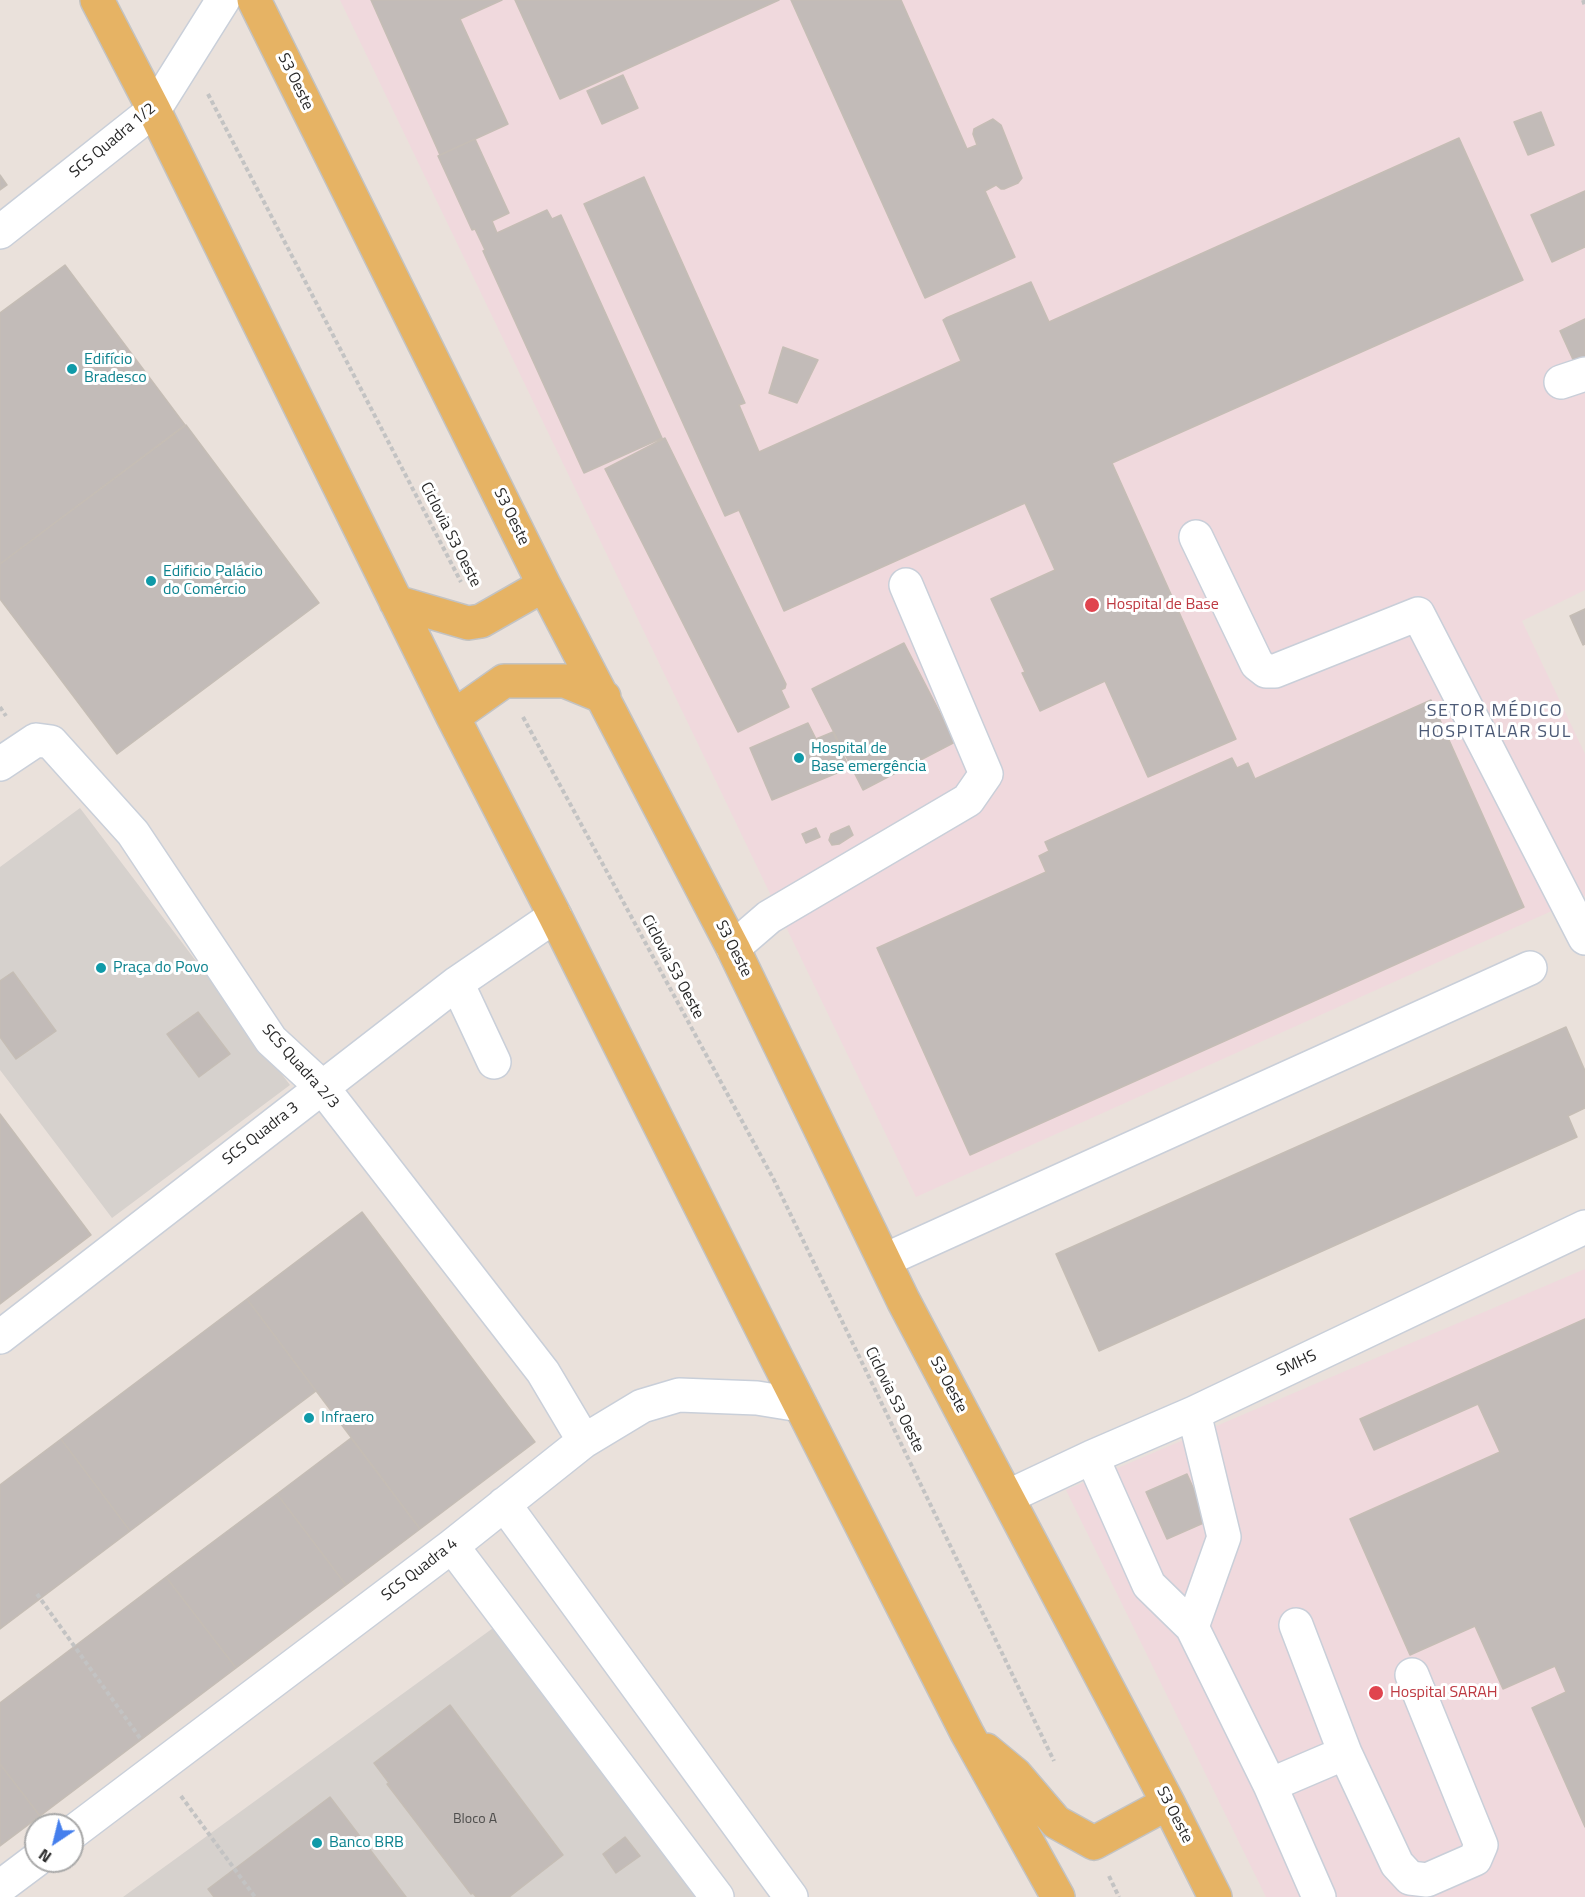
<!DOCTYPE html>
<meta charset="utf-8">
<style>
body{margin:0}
#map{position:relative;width:1585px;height:1897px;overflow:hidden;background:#eae1db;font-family:"Titillium Web",sans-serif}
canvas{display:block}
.north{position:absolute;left:24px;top:1813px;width:60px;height:60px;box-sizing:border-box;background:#fff;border:2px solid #a9a9a9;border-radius:50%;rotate:215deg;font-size:16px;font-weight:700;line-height:24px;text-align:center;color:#282828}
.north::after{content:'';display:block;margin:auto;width:21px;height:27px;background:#457fed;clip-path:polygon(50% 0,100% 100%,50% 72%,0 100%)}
</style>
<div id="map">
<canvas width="1585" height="1897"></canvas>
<div class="north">N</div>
</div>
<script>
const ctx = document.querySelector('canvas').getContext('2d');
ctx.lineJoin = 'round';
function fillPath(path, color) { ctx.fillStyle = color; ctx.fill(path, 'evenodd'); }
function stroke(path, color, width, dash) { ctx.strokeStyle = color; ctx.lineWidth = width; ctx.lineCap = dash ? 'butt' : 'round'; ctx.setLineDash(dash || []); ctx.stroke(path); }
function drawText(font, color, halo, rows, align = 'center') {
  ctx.font = font + ' "Titillium Web",sans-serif'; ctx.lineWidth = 6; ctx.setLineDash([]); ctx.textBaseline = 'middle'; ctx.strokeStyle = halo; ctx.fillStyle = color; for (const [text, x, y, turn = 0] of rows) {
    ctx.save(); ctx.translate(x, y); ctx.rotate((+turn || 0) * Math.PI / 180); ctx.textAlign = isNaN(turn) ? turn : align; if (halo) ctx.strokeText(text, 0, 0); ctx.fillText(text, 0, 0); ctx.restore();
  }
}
fillPath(new Path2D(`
 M 340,0 L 1585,0 L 1585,590 L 1522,621 L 1585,754 L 1585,896 L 916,1197 Z
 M 1585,1269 L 1585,1897 L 1266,1897 L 1066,1490 Z`), '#f0d9dd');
fillPath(new Path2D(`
 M 80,808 L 290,1085 L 112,1218 L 0,1070 L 0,867 Z
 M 500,1623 L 706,1897 L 123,1897 Z`), '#d6d1cd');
const building = new Path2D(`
 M 371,0 L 502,0 L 460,19 L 508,124 L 440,155 Z
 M 515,0 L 779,0 L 560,99 Z
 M 791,0 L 901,0 L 967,149 L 977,145 L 973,134 L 974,129 L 993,119 L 1001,125 L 1022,178 L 1018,183 L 1004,189 L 1001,189 L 996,185 L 985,191 L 1015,257 L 925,298 Z
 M 623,75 L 638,108 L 602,124 L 587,91 Z
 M 1541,112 L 1554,145 L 1528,155 L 1514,122 Z
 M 1459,138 L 1523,280 L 1112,463 L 1236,739 L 1148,777 L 1105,681 L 1040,711 L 1022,673 L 1025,672 L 991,599 L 1055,570 L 1025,503 L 784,611 L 739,510 L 725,516 L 584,204 L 644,177 L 745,403 L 739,405 L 759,452 L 961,361 L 943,320 L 946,318 L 1031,282 L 1049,322 Z
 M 475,139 L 509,213 L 492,221 L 497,233 L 547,210 L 552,219 L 561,215 L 662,438 L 584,473 L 483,251 L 485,250 L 475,229 L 472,230 L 438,156 Z
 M 0,175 L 7,185 L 0,190 Z
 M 1585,191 L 1585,247 L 1552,262 L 1531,215 Z
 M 65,265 L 185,425 L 0,564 L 0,313 Z
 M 1585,319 L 1585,359 L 1575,364 L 1560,331 Z
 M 783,347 L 818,360 L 797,403 L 769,393 Z
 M 186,425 L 319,603 L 117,754 L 0,599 L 0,564 Z
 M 665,438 L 786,684 L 785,688 L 781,690 L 789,707 L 738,732 L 605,469 Z
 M 1585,609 L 1585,644 L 1583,645 L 1570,616 Z
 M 904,643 L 955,742 L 863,790 L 812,689 Z
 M 1431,700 L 1524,907 L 970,1155 L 877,948 L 1046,872 L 1039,856 L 1049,851 L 1045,842 L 1232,758 L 1237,768 L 1248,763 L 1255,779 Z
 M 808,723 L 816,739 L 833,732 L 849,768 L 772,800 L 750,748 Z
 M 849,826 L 853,835 L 839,844 L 832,845 L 829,840 L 831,834 Z
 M 816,828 L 820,837 L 806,843 L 802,834 Z
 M 13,972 L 56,1031 L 16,1059 L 0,1037 L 0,981 Z
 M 198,1012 L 230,1054 L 199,1077 L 167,1034 Z
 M 1566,1027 L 1585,1071 L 1585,1108 L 1568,1116 L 1577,1137 L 1099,1351 L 1056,1254 Z
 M 0,1114 L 91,1235 L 0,1304 Z
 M 362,1212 L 535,1442 L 420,1529 L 247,1299 Z
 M 247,1299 L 316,1391 L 130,1531 L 61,1439 Z
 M 1585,1319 L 1585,1827 L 1532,1708 L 1566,1692 L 1555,1666 L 1503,1689 L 1475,1626 L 1410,1655 L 1350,1519 L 1500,1452 L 1478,1404 L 1374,1450 L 1360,1419 Z
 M 351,1438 L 420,1529 L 346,1585 L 277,1494 Z
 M 61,1439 L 130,1531 L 0,1629 L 0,1485 Z
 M 1187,1474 L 1208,1521 L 1167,1539 L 1146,1492 Z
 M 277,1494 L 346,1585 L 236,1668 L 166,1577 Z
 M 166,1577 L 236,1668 L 40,1816 L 0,1764 L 0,1703 Z
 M 450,1705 L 563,1855 L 509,1897 L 476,1897 L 473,1893 L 471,1894 L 387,1784 L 389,1783 L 374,1763 Z
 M 0,1764 L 40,1816 L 0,1846 Z
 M 330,1797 L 406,1897 L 214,1897 L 208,1889 Z
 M 625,1837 L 640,1856 L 616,1873 L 603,1854 Z`);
fillPath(building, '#c2bbb8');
stroke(building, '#c5bdb5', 1.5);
const minor = new Path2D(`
 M 0,232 L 154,110 L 223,0
 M 1561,382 L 1585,374
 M 1196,537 L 1257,664 L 1266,671 L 1275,671 L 1418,614 L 1585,938
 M 0,764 L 36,740 L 51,742 L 133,833 L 271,1040 L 322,1087 L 543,1372 L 584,1441
 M 733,948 L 769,917 L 968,800 L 986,774 L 906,585
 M 457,983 L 494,1062
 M 885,1260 L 1530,968
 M 0,1337 L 457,983 L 555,916
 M 1092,1457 L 1149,1585 L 1192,1627 L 1270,1785 L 1319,1897
 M 1007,1497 L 1092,1457 L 1194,1413 L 1585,1227
 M 504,1504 L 791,1897
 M 452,1546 L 717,1897
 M 1192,1627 L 1224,1537 L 1194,1413
 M 1345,1753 L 1397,1864 L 1410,1878 L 1427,1880 L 1475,1859 L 1481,1845 L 1412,1675
 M 1270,1785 L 1345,1753 L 1296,1625
 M 72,1833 L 452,1546 L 584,1441 L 642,1406 L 679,1395 L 757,1398 L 800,1405
 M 0,1887 L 36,1860`);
const major = new Path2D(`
 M 97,0 L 154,110 L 453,717 L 555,916 L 778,1361 L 967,1733 L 1058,1897
 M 254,0 L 544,585 L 733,948 L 903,1300 L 1168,1803 L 1215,1897
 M 396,602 L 468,623 L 481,621 L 544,585
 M 453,717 L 504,681 L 565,681 L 604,697
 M 986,1750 L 1015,1774 L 1056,1822 L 1094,1843 L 1168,1803`);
stroke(minor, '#c9cfd9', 36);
stroke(major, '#c3c3c3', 36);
stroke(new Path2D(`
 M 1583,0 L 1585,6
 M 208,94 L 461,582
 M 0,707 L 6,716
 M 523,717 L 774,1180 L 1054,1761
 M 37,1594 L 140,1738
 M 181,1796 L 255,1897
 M 1109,1876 L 1119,1897`), '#c3c3c3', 4, [4.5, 3]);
stroke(minor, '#fff', 33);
stroke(major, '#e6b364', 33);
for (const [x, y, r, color] of [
 [72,369,6,"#0f9aa8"],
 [151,581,6,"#0f9aa8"],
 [1092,605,8,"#e0444e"],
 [799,758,6,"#0f9aa8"],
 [101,968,6,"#0f9aa8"],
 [309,1418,6,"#0f9aa8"],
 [1376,1693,8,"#e0444e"],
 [317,1843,6,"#0f9aa8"]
]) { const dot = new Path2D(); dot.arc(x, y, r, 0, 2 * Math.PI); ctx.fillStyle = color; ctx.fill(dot); stroke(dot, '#fff', 2); }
drawText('14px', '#4e4d4c', null, [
 ["Bloco A",475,1820]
]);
drawText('16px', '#282828', '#fff', [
 ["S3 Oeste",295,82,64],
 ["SCS Quadra 1/2",113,141,-40],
 ["S3 Oeste",511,517,64],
 ["Ciclovia S3 Oeste",450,535,63],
 ["S3 Oeste",733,949,63],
 ["Ciclovia S3 Oeste",672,967,62],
 ["SCS Quadra 2/3",300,1067,48],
 ["SCS Quadra 3",261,1134,-38],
 ["SMHS",1297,1364,-25],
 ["S3 Oeste",948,1385,62],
 ["Ciclovia S3 Oeste",894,1400,64],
 ["SCS Quadra 4",420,1570,-38],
 ["S3 Oeste",1174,1815,63]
]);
drawText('16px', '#0d838f', '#fff', [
 ["Edifício",84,360],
 ["Bradesco",84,378],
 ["Edificio Palácio",163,572],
 ["do Comércio",163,590],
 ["Hospital de",811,749],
 ["Base emergência",811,767],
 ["Praça do Povo",113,968],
 ["Infraero",321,1418],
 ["Banco BRB",329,1843]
], 'left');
drawText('16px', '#be3a42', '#fff', [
 ["Hospital de Base",1106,605],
 ["Hospital SARAH",1390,1693]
], 'left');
ctx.letterSpacing = '1.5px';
drawText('18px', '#4c5a76', '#fff', [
 ["SETOR MÉDICO",1495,712],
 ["HOSPITALAR SUL",1495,733]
]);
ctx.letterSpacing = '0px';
</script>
